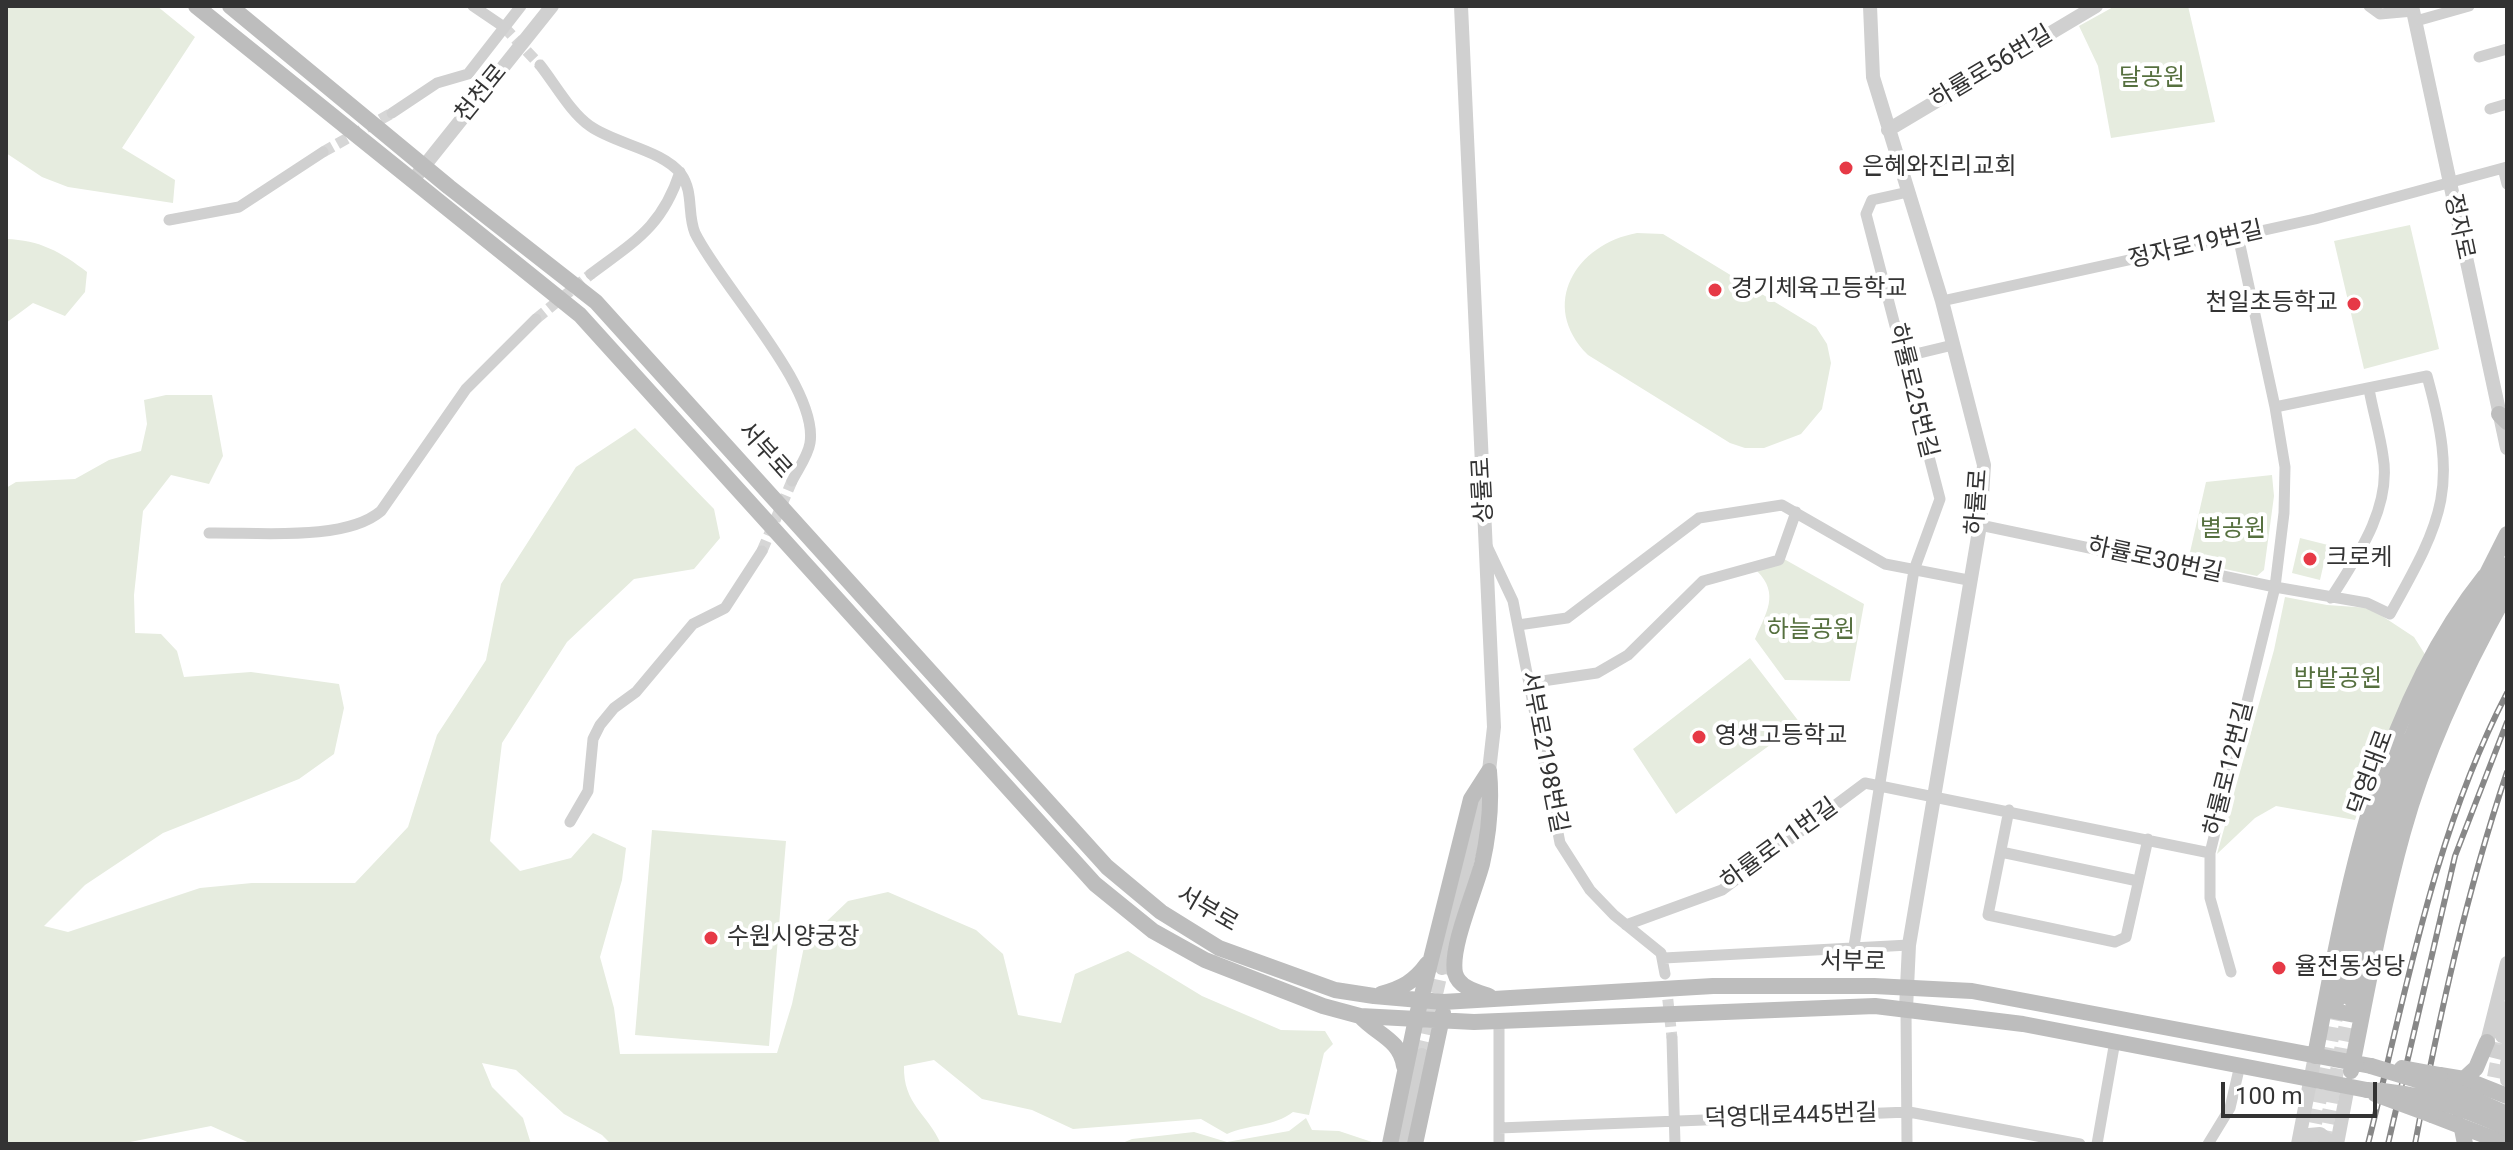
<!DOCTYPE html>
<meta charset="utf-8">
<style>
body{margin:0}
#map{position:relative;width:2513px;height:1150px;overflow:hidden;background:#fff;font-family:Roboto,sans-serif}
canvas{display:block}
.frame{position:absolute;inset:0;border:8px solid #333;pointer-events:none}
.scale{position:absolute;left:2221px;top:1082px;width:156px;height:36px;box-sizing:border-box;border:4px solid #333;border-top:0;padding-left:10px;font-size:24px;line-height:28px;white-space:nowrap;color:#333;-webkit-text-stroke:6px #fff;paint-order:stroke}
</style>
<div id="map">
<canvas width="2513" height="1150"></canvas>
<div class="frame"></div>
<div class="scale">100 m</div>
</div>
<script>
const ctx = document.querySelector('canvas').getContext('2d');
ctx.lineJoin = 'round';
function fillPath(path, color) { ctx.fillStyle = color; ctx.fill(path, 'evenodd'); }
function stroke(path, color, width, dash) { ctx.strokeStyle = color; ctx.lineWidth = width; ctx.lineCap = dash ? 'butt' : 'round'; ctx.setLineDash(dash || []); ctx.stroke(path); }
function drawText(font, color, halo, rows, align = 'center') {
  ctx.font = font + ' Roboto,"Noto Sans KR",sans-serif'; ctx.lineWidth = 8; ctx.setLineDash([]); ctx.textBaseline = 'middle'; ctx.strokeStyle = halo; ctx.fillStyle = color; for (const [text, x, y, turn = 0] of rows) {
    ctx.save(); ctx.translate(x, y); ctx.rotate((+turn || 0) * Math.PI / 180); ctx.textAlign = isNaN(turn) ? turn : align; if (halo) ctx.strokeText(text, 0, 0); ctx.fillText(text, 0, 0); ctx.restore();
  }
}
fillPath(new Path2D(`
 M 6,6 L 157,6 L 195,37 L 122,148 L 175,180 L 173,203 L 68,187 L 42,177 L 6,153 Z
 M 2115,6 L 2188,6 L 2215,122 L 2111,138 L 2098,66 L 2079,26 Z
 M 2410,225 L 2439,349 L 2364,369 L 2334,241 Z
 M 1637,233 L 1663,234 L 1816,327 L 1827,344 L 1831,363 L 1822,409 L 1801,434 L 1764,448 L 1745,448 L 1730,443 L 1588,355 C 1538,305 1576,244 1637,233 Z
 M 6,239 C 40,240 61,252 87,272 L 85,292 L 65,316 L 33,303 L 6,323 Z
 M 166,395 L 212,395 L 223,456 L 209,484 L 171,475 L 143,511 L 134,595 L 135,633 L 161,634 L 177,651 L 184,677 L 251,672 L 339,684 L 344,708 L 334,754 L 299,779 L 163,833 L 85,885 L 44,926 L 68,932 L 200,888 L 252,883 L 355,883 L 408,827 L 437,735 L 486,660 L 501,584 L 576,467 L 635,428 L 714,509 L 720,538 L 694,569 L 634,579 L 567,642 L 502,743 L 490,841 L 520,871 L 571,858 L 593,833 L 626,848 L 622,880 L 600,957 L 614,1008 L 620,1054 L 777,1053 L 792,1004 L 805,942 L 848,901 L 888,892 L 976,930 L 1003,954 L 1018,1015 L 1061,1023 L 1075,974 L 1128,951 L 1202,996 L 1281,1030 L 1325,1031 L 1333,1044 L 1324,1053 L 1309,1115 L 1293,1112 C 1274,1127 1249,1124 1227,1134 L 1201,1119 L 1073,1129 L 1032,1110 L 982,1099 L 934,1060 L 904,1066 C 903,1104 927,1113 941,1144 L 611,1144 L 602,1135 L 564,1114 L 516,1070 L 482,1063 L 492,1087 L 523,1118 L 531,1144 L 252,1144 L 211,1126 L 120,1144 L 6,1144 L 6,488 L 16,482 L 75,479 L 109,460 L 141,451 L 147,424 L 144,400 Z
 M 2272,475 L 2274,496 L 2264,570 L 2257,576 L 2188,561 L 2206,482 Z
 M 2300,538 L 2328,545 L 2320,580 L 2292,573 Z
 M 1784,559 L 1864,604 L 1850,681 L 1785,680 L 1755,639 C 1766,613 1780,594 1757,571 Z
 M 2285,597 L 2327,605 L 2370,608 L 2414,637 L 2426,656 L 2383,753 L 2376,759 L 2355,820 L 2276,806 L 2255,818 L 2217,854 L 2274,650 Z
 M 1750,658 L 1800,723 L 1676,814 L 1633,749 Z
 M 652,830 L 786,841 L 769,1046 L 635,1035 Z
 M 1306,1118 L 1312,1130 L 1339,1131 L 1378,1144 L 1120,1144 L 1132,1139 L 1194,1132 L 1227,1142 L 1289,1131 Z`), '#e6ecdf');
stroke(new Path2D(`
 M 504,27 L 540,65
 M 323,152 L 392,113
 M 536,319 L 591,274
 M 762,551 L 792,481
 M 1666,983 L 1672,1038`), '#d6d6d6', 11, [11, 5.5]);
stroke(new Path2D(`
 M 1422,1055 L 1442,968
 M 2490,1098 L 2502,1036
 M 2311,1144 L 2339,1002
 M 2323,1144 L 2350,1003`), '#d6d6d6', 14, [14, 7]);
stroke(new Path2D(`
 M 473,6 L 504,27
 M 2369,6 L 2380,14 L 2413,11
 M 2416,21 L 2469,6
 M 2479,57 L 2507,49
 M 540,65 C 555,84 571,113 590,126 C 615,144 663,150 681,174 C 694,192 687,214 695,233 C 720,285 819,387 810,443 C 808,456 798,469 792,481
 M 2490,109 L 2507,104
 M 392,113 L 437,83 L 468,74 L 521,6
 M 2503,168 L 2507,184
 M 169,220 L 239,207 L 323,152
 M 591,274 C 635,241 662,227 680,172
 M 1942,301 L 2315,219 L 2507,167
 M 1903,357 L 1953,345
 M 1980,525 L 2275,587 L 2367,603 L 2390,614 C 2445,516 2458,488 2427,376 L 2275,407
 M 209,533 C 256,532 345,542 381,511 L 466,389 L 536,319
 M 1486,544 L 1513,601 L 1560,843 L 1590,890 L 1614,915 L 1661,953 L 1665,974
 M 2331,598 C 2357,557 2392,507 2383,456 C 2380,434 2373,412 2369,389
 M 1518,625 L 1567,618 L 1699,518 L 1782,505 L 1885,564 L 1968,580
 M 1529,683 L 1597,673 L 1628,655 L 1703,581 L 1779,560 L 1796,512
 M 2009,810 L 1988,915 L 2115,942 L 2126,937 L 2148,839
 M 570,822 L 588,791 L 593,739 L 600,725 L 614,708 L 636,692 L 693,624 L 725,608 L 762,551
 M 2001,852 L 2138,881
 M 1626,925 L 1722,890 L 1865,783 L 2210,853
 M 1854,946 L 1914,570 L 1940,499 L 1866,214 L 1872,200 L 1908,192
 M 1664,958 L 1909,945
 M 2231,972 L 2210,898 L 2210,853 L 2275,587 L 2284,513 L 2285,467 L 2275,407 L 2238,236
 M 1906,1009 L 1907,1144
 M 1672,1038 L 1675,1144
 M 1499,1128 L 1909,1112 L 2080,1144
 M 1499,1144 L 1499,1020
 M 2097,1144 L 2115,1041
 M 2208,1144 L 2230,1108 L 2240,1065`), '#d0d0d0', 11);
stroke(new Path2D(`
 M 1870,6 L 1873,77 L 1942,301 L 1984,465 L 1980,525 L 1909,945 L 1906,1009
 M 2412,6 L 2507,448
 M 1888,130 L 2096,6
 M 417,175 L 552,6
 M 2507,963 L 2487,1042 L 2490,1050 L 2502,1053 L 2507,1048
 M 1442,968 L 1489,771 L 1494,727 L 1461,6
 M 2502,1036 L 2507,1008
 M 2507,1063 L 2507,1080
 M 1402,1144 L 1422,1055
 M 2298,1144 L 2315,1056
 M 2298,1144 L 2309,1135 L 2320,1134 L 2332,1144
 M 2337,1144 L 2348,1086`), '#d0d0d0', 14);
stroke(new Path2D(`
 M 196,6 L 580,315 L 1095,884 L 1153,931 L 1205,960 L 1323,1006 L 1360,1016 L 1474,1022 L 1875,1006 L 2023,1024 L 2367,1090
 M 230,6 L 449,187 L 596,302 L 1107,867 L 1161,912 L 1219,948 L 1335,990 L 1374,996 L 1443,1002 L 1713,986 L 1874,986 L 1972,991 L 2371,1066
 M 2499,414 L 2507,422
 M 1489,771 C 1492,802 1489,833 1482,864 C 1475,891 1450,947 1455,973 C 1459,988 1477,992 1489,996
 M 1381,994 C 1402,988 1414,982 1427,964
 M 2328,997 L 2334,1011 L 2355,1015 L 2363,1002
 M 2339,998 L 2368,863 L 2393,782 L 2449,649 L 2507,534
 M 2351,999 C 2364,942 2374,883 2391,827 C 2417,737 2460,646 2507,565
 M 1360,1016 C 1377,1035 1400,1039 1404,1066
 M 2315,1056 C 2347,890 2377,711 2485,576
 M 2351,1071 C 2367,991 2381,911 2403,832 C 2426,749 2465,667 2507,592
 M 2440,1075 L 2464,1079 L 2507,1096
 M 2464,1079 L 2476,1068 L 2487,1042
 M 2432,1115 L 2507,1144
 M 2456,1122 L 2462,1129 L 2465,1144
 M 1390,1144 L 1416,1019 L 1471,799 L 1489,771
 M 1415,1144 L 1443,1013`), '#bdbdbd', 16);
const rail = new Path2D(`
 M 2368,1144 C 2406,992 2434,833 2507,693
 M 2388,1144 L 2455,856 L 2507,722
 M 2415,1144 C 2439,1017 2466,894 2507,772`);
stroke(rail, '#888', 6);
stroke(rail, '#fff', 3, [9]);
stroke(new Path2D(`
 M 2371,1066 L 2460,1093 L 2507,1114
 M 2402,1068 L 2440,1075
 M 2367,1090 C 2418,1092 2460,1107 2507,1128
 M 2375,1094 L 2432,1115`), '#bdbdbd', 16);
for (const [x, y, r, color] of [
 [1846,168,8,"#e63946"],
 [1715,290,8,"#e63946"],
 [2354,304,8,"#e63946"],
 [2310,559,8,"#e63946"],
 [1699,737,8,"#e63946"],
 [711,938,8,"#e63946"],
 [2279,968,8,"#e63946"]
]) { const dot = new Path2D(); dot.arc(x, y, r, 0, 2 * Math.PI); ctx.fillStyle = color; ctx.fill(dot); stroke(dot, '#fff', 3); }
drawText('24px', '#333', '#fff', [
 ["하률로56번길",1992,68,-31],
 ["천천로",482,94,-51],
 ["정자로",2458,227,78],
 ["정자로19번길",2196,246,-13],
 ["하률로25번길",1912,391,76],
 ["서부로",764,451,48],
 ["상률로",1484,490,-93],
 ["하률로",1978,502,-86],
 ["하률로30번길",2155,561,12],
 ["서부로2198번길",1543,752,79],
 ["하률로12번길",2230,769,-76],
 ["덕영대로",2372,773,-70],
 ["하률로11번길",1780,845,-36],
 ["서부로",1207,910,30],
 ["서부로",1853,963,1],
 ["덕영대로445번길",1791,1117,-2]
]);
drawText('24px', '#56703f', '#fff', [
 ["달공원",2152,79],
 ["별공원",2233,530],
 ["하늘공원",1811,631],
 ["밤밭공원",2338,680]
]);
drawText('24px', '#333', '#fff', [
 ["은혜와진리교회",1862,168],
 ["경기체육고등학교",1731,290],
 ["천일초등학교",2338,304,"right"],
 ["크로케",2326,559],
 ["영생고등학교",1715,737],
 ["수원시양궁장",727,938],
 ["율전동성당",2295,968]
], 'left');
</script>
